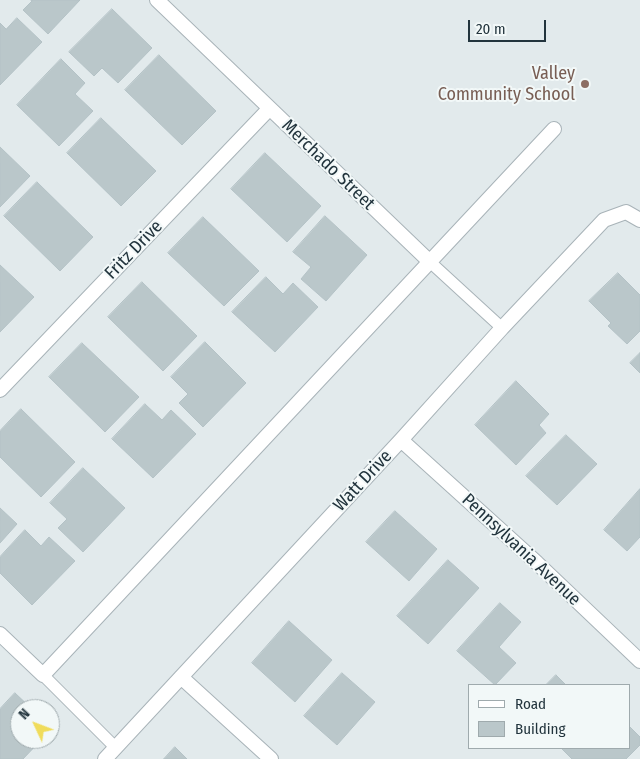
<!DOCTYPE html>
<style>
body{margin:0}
#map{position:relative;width:640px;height:759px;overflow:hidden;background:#e2eaec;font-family:"Fira Sans Condensed",sans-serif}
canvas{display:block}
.legend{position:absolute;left:468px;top:684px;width:162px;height:65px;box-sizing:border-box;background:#f2f8f8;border:1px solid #9faaad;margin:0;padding:6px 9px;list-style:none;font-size:15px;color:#22343d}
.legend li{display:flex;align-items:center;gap:10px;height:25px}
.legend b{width:25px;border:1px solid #9faaad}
.north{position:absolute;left:10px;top:699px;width:50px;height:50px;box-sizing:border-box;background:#f2f8f8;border:1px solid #9faaad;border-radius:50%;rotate:313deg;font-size:14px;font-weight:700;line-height:20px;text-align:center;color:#22343d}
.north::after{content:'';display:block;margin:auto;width:18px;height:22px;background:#f0dc5b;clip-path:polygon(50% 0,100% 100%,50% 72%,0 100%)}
.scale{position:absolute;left:468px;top:20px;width:78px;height:22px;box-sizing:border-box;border:2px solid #22343d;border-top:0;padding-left:6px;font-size:15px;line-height:18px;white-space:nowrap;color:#22343d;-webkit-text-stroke:4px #f2f8f8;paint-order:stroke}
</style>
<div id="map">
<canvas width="640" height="759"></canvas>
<ul class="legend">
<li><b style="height:6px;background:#fff"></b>Road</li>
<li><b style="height:14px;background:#bac7ca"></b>Building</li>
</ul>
<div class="north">N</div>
<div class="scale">20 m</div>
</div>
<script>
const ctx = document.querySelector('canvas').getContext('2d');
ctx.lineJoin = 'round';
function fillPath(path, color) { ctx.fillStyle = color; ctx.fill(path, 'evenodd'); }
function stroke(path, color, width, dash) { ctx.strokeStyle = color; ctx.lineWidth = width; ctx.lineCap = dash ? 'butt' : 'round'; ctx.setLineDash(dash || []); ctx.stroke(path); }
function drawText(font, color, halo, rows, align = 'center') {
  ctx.font = font + ' "Fira Sans Condensed",sans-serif'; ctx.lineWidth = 4; ctx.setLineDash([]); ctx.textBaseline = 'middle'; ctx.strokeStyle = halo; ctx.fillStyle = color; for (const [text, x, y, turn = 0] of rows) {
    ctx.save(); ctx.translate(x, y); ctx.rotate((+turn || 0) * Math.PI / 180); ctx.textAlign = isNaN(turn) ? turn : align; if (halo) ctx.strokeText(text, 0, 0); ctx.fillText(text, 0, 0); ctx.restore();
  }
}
const building = new Path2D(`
 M 31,0 L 80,0 L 48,34 L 23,10 L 32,1 Z
 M 112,9 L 152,48 L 118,83 L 102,68 L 94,76 L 69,52 Z
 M 17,18 L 42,42 L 0,85 L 0,23 L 6,29 Z
 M 159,55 L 216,111 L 182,145 L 125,90 Z
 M 61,59 L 85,83 L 75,94 L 93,111 L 59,146 L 17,105 Z
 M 101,118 L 156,171 L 121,206 L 67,153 Z
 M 0,147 L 30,176 L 0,207 Z
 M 265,153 L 321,206 L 287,242 L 231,189 Z
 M 37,182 L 93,237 L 60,271 L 4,216 Z
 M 325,216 L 367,255 L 326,301 L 301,279 L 311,267 L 293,252 Z
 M 203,217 L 259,271 L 224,306 L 168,253 Z
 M 0,265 L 34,297 L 0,332 Z
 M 618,273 L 640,295 L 640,331 L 627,344 L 608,326 L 611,323 L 589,301 Z
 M 266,277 L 283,294 L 293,283 L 318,307 L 275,352 L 232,312 Z
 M 142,282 L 197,336 L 163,371 L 108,317 Z
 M 205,342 L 246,383 L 203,427 L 179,403 L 188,394 L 171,377 Z
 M 82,343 L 139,397 L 105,432 L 49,377 Z
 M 640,353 L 640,373 L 630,363 Z
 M 516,381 L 549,414 L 539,425 L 546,433 L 516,465 L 475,425 Z
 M 145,404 L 162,420 L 171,410 L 196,434 L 153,478 L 112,439 Z
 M 21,409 L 75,462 L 41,497 L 0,457 L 0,431 Z
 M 566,435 L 597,464 L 557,505 L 526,476 Z
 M 83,468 L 125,508 L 83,552 L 58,528 L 67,519 L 50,503 Z
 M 640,489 L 640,537 L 627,551 L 604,530 Z
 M 0,508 L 17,524 L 0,543 Z
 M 395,511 L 437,549 L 409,581 L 366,542 Z
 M 25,530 L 41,546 L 49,537 L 75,561 L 32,605 L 0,573 L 0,557 Z
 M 448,560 L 479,588 L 428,644 L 397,616 Z
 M 500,603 L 521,622 L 499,647 L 516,663 L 495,685 L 457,651 Z
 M 289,621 L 332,660 L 295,702 L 252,663 Z
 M 342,673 L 375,702 L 337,745 L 304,716 Z
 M 556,675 L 566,685 L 546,685 Z
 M 15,693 L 32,709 L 20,709 L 20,739 L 42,739 L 23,759 L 0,759 L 0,709 Z
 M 629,726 L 640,737 L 640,745 L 626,759 L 572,759 L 561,748 L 629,748 Z
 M 175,747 L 187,759 L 164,759 Z`);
fillPath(building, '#bac7ca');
stroke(building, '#b4c2c6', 1);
const service = new Path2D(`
 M 429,261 L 502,328
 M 43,675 L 115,747`);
const minor = new Path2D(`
 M 157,0 L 429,261
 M 0,390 L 269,109
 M 401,440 L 537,563 L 640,661
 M 0,634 L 43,675 L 554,129
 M 181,677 L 271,759
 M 105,759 L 401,440 L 502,328 L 604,220 L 626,212 L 640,220`);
stroke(service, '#a8b3b8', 13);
stroke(minor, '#a8b3b8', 16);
stroke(service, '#fff', 11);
stroke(minor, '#fff', 14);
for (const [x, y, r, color] of [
 [585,84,5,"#8d6e63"]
]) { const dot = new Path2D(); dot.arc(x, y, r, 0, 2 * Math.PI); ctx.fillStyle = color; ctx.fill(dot); stroke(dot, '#f2f8f8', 2); }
drawText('18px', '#785e54', '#f2f8f8', [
 ["Valley",575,74],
 ["Community School",575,95]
], 'right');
drawText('18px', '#22343d', '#f2f8f8', [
 ["Merchado Street",328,165,44],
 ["Fritz Drive",134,250,-46],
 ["Watt Drive",363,481,-47],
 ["Pennsylvania Avenue",521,550,43]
]);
</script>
